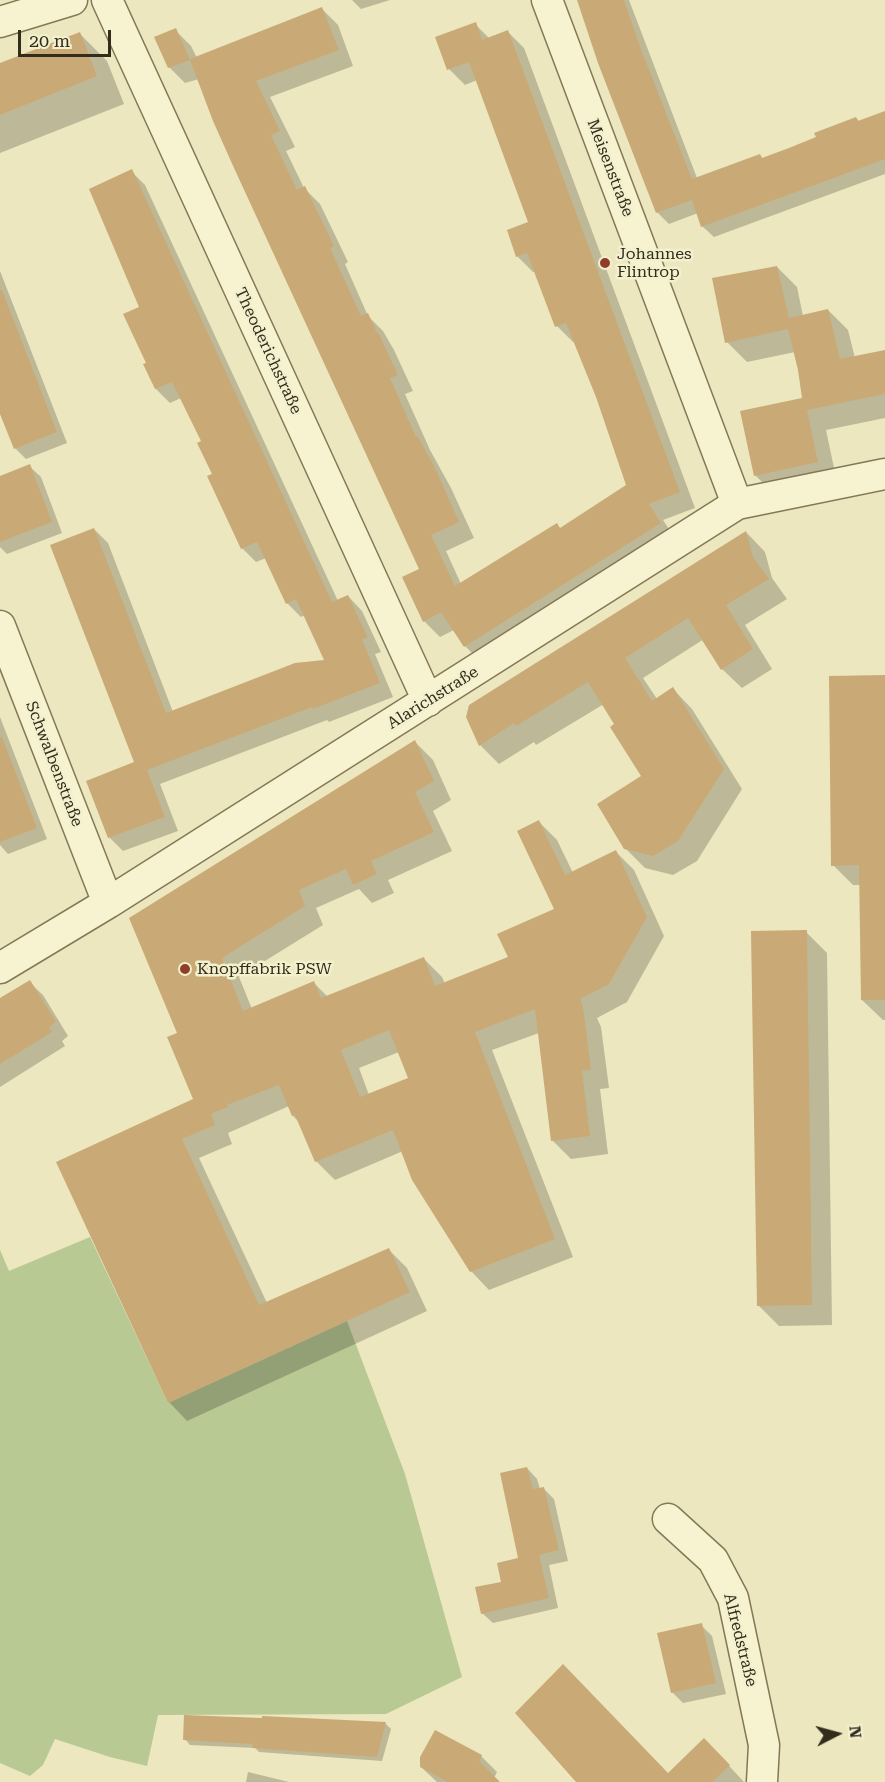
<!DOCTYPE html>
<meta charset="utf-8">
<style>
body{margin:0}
#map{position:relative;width:885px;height:1782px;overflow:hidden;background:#ece7be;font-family:"Roboto Serif",serif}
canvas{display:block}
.north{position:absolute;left:807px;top:1704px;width:60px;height:60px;-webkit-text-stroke:4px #f3f0ce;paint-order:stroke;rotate:84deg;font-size:16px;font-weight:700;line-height:24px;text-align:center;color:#332c1c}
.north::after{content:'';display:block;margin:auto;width:21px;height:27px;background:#332c1c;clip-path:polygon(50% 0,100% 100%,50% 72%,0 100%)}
.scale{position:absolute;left:18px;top:30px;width:93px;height:27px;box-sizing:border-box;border:3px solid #332c1c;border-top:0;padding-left:8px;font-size:18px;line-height:21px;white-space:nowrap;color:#332c1c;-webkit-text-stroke:4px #f3f0ce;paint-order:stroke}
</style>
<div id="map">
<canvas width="885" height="1782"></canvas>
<div class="north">N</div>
<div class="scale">20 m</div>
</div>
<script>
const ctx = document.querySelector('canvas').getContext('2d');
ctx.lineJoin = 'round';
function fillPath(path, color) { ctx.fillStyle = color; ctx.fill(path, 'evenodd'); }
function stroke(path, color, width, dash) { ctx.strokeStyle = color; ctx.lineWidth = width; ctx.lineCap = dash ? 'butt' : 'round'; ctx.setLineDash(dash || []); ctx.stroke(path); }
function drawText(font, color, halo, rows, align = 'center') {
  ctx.font = font + ' "Roboto Serif",serif'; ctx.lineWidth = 5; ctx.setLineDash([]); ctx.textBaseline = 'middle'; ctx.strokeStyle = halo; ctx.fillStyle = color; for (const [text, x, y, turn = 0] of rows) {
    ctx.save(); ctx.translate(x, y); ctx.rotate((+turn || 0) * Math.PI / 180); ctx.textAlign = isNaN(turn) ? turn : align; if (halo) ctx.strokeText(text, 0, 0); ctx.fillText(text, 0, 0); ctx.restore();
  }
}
fillPath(new Path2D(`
 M 90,1237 L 168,1403 L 347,1321 L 405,1474 L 462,1677 L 386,1714 L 158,1715 L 147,1766 L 110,1757 L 55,1739 L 43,1765 L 30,1776 L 0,1763 L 0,1250 L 9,1271 Z`), '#b8c993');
fillPath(new Path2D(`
 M 352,0 L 390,0 L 361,9 Z
 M 578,0 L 629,0 L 697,178 L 760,156 L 763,159 L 818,138 L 856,118 L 860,122 L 885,113 L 885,174 L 714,237 L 702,226 L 698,213 L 669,224 L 658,213 L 599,64 Z
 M 322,9 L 338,25 L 353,66 L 270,97 L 295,147 L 286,151 L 304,188 L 320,204 L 348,262 L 345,264 L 368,316 L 383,331 L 394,350 L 413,391 L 405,394 L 430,450 L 451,488 L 474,538 L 446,551 L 461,584 L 561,529 L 628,486 L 597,396 L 575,341 L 573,342 L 557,326 L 536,271 L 533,272 L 517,256 L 530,223 L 477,80 L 465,85 L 449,69 L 475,24 L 490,39 L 508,32 L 524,48 L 695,508 L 663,520 L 676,540 L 481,662 L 465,646 L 454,630 L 440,637 L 424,621 L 421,569 L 199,79 L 185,83 L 169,67 L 175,30 L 191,46 L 197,58 Z
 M 80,34 L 107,61 L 124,104 L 0,153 L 0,65 Z
 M 131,171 L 145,185 L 338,601 L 348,596 L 362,611 L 381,652 L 375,654 L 393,697 L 329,722 L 327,720 L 160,784 L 178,831 L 123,851 L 109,837 L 136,763 L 94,529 L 108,543 L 173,712 L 327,661 L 305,615 L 301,617 L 287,603 L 266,558 L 256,562 L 242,548 L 203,442 L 181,398 L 170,403 L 156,389 L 148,363 L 141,307 Z
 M 777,267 L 797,287 L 803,316 L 828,310 L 848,330 L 855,358 L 885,351 L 885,418 L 826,430 L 837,482 L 775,495 L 755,475 L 804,399 L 795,352 L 747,362 L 727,342 Z
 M 0,271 L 67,443 L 26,459 L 15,448 L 0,410 Z
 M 29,466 L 41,477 L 62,533 L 7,554 L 0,547 L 0,478 Z
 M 746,532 L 765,552 L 772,578 L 787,599 L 745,625 L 772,669 L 742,688 L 722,669 L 704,639 L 643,678 L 657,699 L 673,689 L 692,709 L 742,789 L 697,861 L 673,875 L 645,868 L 625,848 L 643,777 L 604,704 L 536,745 L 534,742 L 499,764 L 480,745 Z
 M 885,677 L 885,1020 L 883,1020 L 862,1000 L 861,885 L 853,885 L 833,865 Z
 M 0,717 L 47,839 L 8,854 L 0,845 Z
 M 415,742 L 433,760 L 451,800 L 433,811 L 452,851 L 388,880 L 394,893 L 372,903 L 359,889 L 316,908 L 323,925 L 239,977 L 252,1009 L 314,983 L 328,997 L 423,958 L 442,977 L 445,984 L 510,958 L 556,909 L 539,822 L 557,840 L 573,873 L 616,852 L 634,870 L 664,936 L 627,1002 L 597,1018 L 601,1027 L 609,1088 L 600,1089 L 608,1154 L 571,1159 L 553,1141 L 539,1033 L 492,1050 L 573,1257 L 489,1290 L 471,1271 L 403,1151 L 335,1180 L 316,1161 L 300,1123 L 293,1116 L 289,1106 L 228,1133 L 232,1144 L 199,1158 L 267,1303 L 389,1250 L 407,1268 L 427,1311 L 187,1421 L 169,1402 L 58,1163 L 195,1100 L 179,1034 L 131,919 ZM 399,1052 L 410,1079 L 369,1095 L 359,1068 Z
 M 806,932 L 827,953 L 832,1325 L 779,1326 L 758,1305 Z
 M 29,982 L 43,995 L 68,1036 L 62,1041 L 65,1046 L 0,1087 L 0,1000 Z
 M 527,1468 L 537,1479 L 540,1489 L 544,1489 L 554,1499 L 568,1561 L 549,1565 L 558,1608 L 493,1623 L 482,1613 L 519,1559 Z
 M 701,1625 L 712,1636 L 726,1694 L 683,1703 L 672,1692 Z
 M 264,1717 L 386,1724 L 391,1729 L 382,1761 L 259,1752 L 255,1748 L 190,1745 L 185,1739 L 263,1720 Z
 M 435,1732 L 481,1756 L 497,1772 L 494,1778 L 498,1782 L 437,1782 L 421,1767 Z
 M 720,1756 L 744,1782 L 578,1782 L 668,1775 Z
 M 248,1772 L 289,1782 L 246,1782 Z`), '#0003');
fillPath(new Path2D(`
 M 577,0 L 624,0 L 642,52 L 692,179 L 760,154 L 762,158 L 789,148 L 816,137 L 814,133 L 856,117 L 858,121 L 885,111 L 885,159 L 701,227 L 692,200 L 656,213 L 598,63 Z
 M 322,7 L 339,50 L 256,81 L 280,131 L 271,135 L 297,190 L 305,186 L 334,246 L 330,248 L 361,316 L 368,313 L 377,333 L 378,332 L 398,375 L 390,378 L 416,437 L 418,436 L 436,470 L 459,522 L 431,535 L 455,586 L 557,523 L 560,528 L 626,485 L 596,397 L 566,323 L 555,327 L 527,253 L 516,257 L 507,230 L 528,222 L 469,62 L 447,70 L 435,37 L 476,22 L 482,40 L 508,30 L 680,492 L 649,504 L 661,523 L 464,647 L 441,612 L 423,622 L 402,577 L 419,569 L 234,168 L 213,121 L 190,60 L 168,68 L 154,37 L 176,28 L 190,60 L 190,59 Z
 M 80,32 L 97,76 L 0,115 L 0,63 Z
 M 132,169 L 332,602 L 348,595 L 368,638 L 362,639 L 380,683 L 313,709 L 312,707 L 147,770 L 165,817 L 108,838 L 86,781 L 134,762 L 50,545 L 94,528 L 166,713 L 295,663 L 324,660 L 296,599 L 286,604 L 257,542 L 241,549 L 207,476 L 212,474 L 197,443 L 201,441 L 172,382 L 155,389 L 143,364 L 146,363 L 123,314 L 139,307 L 89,189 Z
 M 777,266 L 789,318 L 828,309 L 840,359 L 885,350 L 885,394 L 807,410 L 818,462 L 754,476 L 740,411 L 802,398 L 798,370 L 788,329 L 725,343 L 712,278 Z
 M 0,290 L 2,290 L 57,432 L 14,449 L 0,414 Z
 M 30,464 L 52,522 L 0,542 L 0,476 Z
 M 746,531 L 753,557 L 769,579 L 726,605 L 753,649 L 721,670 L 688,618 L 625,658 L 652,701 L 673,687 L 724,769 L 678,841 L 653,856 L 624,849 L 597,804 L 641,776 L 610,727 L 614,724 L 588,682 L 516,726 L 514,723 L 479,746 L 466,717 L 469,705 Z
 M 885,675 L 885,1000 L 861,1000 L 859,865 L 831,866 L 829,676 Z
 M 2,737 L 37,828 L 0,842 L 0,738 Z
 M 415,740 L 434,781 L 415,792 L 434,832 L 371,861 L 377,874 L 353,885 L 346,869 L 299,890 L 305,906 L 222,958 L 243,1011 L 314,981 L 321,998 L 424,957 L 435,986 L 508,957 L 497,934 L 554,909 L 517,831 L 539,820 L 565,875 L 616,850 L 647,917 L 609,984 L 580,999 L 583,1007 L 591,1070 L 582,1071 L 590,1136 L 551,1141 L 535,1009 L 475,1032 L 555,1239 L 470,1272 L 412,1180 L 393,1130 L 315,1162 L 295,1115 L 292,1116 L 279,1085 L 227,1105 L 228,1107 L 211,1114 L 215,1125 L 182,1139 L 259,1305 L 389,1248 L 410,1292 L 168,1403 L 56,1162 L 193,1099 L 167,1037 L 177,1033 L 129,918 ZM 389,1030 L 408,1078 L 360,1097 L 341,1050 Z
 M 807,930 L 812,1305 L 757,1306 L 751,931 Z
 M 30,980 L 56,1022 L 49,1027 L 52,1032 L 0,1064 L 0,998 Z
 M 527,1467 L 533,1489 L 544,1487 L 559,1550 L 539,1555 L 549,1598 L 481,1614 L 475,1587 L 501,1582 L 497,1563 L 518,1558 L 500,1473 Z
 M 702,1623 L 716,1683 L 671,1693 L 657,1633 Z
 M 563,1664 L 668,1773 L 704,1738 L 730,1765 L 712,1782 L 576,1782 L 515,1713 Z
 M 184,1715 L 262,1718 L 262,1716 L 386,1722 L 377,1757 L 252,1748 L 253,1744 L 183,1740 Z
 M 435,1730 L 482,1755 L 479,1761 L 500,1782 L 448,1782 L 420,1767 L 420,1757 Z`), '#c9a975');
const minor = new Path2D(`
 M 107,0 L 428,701
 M 547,0 L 737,504
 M 0,22 L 72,0
 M 0,626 L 108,903
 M 0,968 L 108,903 L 737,504 L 885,474
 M 668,1519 L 713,1560 L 733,1598 L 764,1745 L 762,1782`);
stroke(minor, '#837858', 33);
stroke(minor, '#f7f3d1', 30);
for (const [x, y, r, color] of [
 [605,263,6,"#903e2a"],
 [185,969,6,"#903e2a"]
]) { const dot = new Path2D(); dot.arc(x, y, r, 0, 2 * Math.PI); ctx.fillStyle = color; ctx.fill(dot); stroke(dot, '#f3f0ce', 2); }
drawText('16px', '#332c1c', '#f3f0ce', [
 ["Meisenstraße",610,168,69],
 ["Theoderichstraße",268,351,65],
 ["Alarichstraße",433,698,-32],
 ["Schwalbenstraße",54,764,69],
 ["Alfredstraße",740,1640,76]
]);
drawText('16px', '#332c1c', '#f3f0ce', [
 ["Johannes",617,254],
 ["Flintrop",617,272],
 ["Knopffabrik PSW",197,969]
], 'left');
</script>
